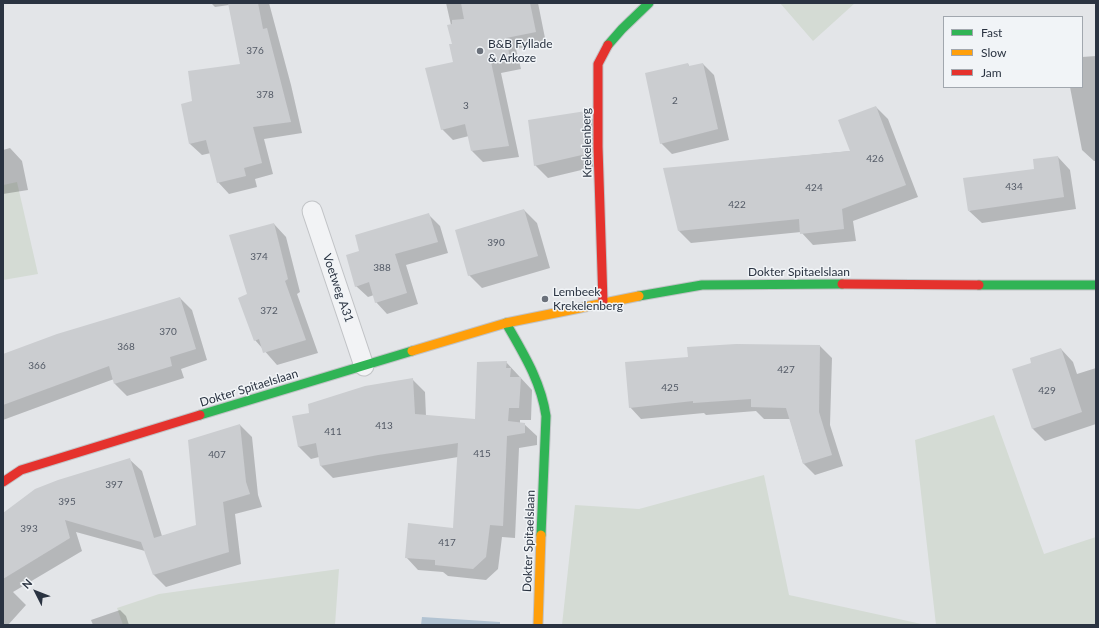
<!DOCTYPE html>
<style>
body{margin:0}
#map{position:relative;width:1099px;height:628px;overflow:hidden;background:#e3e5e8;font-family:Lato,sans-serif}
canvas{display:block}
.frame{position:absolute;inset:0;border:4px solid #2a3341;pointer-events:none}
.legend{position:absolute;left:943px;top:16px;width:140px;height:72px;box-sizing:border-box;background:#f1f4f7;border:1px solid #a1a7ae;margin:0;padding:5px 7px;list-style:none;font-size:12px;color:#2a3341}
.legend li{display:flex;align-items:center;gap:8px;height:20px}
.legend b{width:20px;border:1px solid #a1a7ae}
.north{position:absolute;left:16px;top:572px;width:40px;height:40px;-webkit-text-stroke:3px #f1f4f7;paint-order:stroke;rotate:312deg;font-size:11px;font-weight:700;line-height:16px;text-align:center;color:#2a3341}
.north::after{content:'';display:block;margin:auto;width:14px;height:18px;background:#2a3341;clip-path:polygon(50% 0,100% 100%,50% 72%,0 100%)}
</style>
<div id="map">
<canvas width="1099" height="628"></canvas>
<div class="frame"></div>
<ul class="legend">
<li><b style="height:5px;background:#30b455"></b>Fast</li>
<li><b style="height:5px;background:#ff9f0a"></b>Slow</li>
<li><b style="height:5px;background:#e5322d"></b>Jam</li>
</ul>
<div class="north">N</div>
</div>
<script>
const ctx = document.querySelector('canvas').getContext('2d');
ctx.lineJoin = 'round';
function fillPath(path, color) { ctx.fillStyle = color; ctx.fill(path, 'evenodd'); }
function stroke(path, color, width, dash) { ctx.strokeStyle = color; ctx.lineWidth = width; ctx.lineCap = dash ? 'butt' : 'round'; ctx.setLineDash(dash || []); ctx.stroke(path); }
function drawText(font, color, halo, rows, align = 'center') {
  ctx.font = font + ' Lato,sans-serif'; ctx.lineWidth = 3; ctx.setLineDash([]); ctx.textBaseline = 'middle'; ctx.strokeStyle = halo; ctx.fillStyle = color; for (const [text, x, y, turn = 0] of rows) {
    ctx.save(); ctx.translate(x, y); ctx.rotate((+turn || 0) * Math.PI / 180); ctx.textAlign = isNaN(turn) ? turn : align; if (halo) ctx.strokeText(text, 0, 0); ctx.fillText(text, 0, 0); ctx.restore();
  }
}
fillPath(new Path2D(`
 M 780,3 L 855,3 L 813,41 Z
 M 17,182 L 38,274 L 3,280 L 3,185 Z
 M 994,415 L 1044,554 L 1096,537 L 1096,625 L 936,625 L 915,440 Z
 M 764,475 L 789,595 L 926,625 L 562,625 L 575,505 L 639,509 Z
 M 339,569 L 335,625 L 123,625 L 117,608 L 159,594 Z`), '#d4dbd4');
fillPath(new Path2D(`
 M 422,617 L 500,622 L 500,625 L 421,625 Z`), '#b2c3d2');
fillPath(new Path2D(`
 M 211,3 L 269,3 L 291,85 L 302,133 L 264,139 L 273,174 L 255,179 L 257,187 L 229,194 L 218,182 L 211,153 L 202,155 L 190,144 L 194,102 L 241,65 L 229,5 L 215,7 Z
 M 446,3 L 538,3 L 546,43 L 516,49 L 521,69 L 501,73 L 519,157 L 483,162 L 472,151 L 469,136 L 453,140 L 442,129 L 454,63 L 451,25 Z
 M 1096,56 L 1096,161 L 1094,161 L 1082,150 L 1070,87 L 1082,87 L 1082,57 Z
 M 688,64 L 690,67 L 703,64 L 714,75 L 729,140 L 672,154 L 661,143 Z
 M 876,107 L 888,119 L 918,197 L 853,221 L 856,241 L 813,245 L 801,232 L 691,243 L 679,231 L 664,169 L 851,151 Z
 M 585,112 L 598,124 L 598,166 L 548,178 L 535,165 Z
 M 10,148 L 22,161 L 28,190 L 3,194 L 3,150 Z
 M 1058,157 L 1070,170 L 1076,209 L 982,223 L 969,211 Z
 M 524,210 L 537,223 L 550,268 L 482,288 L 469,275 Z
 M 428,214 L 440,226 L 448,253 L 406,265 L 418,304 L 387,314 L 376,302 L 374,295 L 368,297 L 356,286 L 361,252 Z
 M 274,224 L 286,237 L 300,292 L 297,294 L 318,353 L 277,365 L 255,340 L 248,295 Z
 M 180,298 L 192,310 L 207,360 L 181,369 L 184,378 L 127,396 L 115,384 L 114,379 L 3,420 L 3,355 Z
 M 820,346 L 832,358 L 830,425 L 843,466 L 815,475 L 803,463 L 790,419 L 764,419 L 756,411 L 706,415 L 704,413 L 641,419 L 630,407 Z
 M 1061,349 L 1073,362 L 1077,374 L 1096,368 L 1096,424 L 1045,441 L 1033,429 L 1033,363 Z
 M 506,362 L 532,390 L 531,420 L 520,420 L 520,423 L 524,424 L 537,436 L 537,445 L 519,448 L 515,538 L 502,537 L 498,569 L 486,580 L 448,576 L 443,572 L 418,570 L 406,557 L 454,529 L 458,457 L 333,478 L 321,466 L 319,457 L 311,459 L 298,446 L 311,414 L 413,380 L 425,392 L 426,416 L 476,420 Z
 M 240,425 L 252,437 L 258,495 L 262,507 L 235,514 L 241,564 L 166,587 L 154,575 L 145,551 L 76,532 L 82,551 L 13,592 L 26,605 L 8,625 L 3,625 L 3,514 L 129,459 L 142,471 L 162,536 L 197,526 Z
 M 120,610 L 126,616 L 129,625 L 93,625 L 91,620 Z`), '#0003');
fillPath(new Path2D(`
 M 228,3 L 258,3 L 263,29 L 267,28 L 291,122 L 253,127 L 262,163 L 244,168 L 246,176 L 217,183 L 206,140 L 189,144 L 181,104 L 192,101 L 188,71 L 240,64 Z
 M 461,3 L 530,3 L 536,32 L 506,38 L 510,58 L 491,62 L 509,146 L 471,151 L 465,124 L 441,130 L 425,68 L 453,62 L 449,44 L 452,44 L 447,25 L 452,24 L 452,20 L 464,19 Z
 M 688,63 L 689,66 L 703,63 L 718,129 L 660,144 L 645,73 Z
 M 876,106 L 906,185 L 842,209 L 844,229 L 800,234 L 799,219 L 678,231 L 663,168 L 850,151 L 838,120 Z
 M 586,111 L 586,154 L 534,166 L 528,120 Z
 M 1058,156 L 1064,197 L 968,211 L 963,178 L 1034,169 L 1033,159 Z
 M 524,209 L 538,256 L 468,276 L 455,230 Z
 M 429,213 L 438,242 L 395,254 L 407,293 L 375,303 L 369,282 L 355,287 L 346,255 L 359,251 L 355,235 Z
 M 274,223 L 288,279 L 285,281 L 306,340 L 263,353 L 259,339 L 254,341 L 238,298 L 247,294 L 229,235 Z
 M 180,297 L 196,349 L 170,357 L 172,366 L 114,384 L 109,366 L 3,405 L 3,354 L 57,334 Z
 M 736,344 L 820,345 L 819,412 L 832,455 L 803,464 L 786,408 L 751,407 L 751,399 L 693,403 L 693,401 L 629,408 L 625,362 L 688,357 L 687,347 Z
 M 1061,348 L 1082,412 L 1032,429 L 1012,369 L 1031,363 L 1030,358 Z
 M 507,361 L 506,368 L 511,368 L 510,377 L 521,377 L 519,408 L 509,408 L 508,421 L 525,423 L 525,433 L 507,436 L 503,526 L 490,525 L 486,557 L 473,569 L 435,565 L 435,560 L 405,558 L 408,523 L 453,528 L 458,443 L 378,455 L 320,466 L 316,443 L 298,447 L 292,416 L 309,413 L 308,404 L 365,386 L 413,378 L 415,414 L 475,419 L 477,362 Z
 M 240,424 L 246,482 L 250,494 L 223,502 L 229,552 L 153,575 L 141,542 L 65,520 L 70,538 L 3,579 L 3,513 L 35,489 L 58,480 L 130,458 L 154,538 L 196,525 L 188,440 Z`), '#cbcdd0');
const lane = new Path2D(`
 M 312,211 L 364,366`);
const fast = new Path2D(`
 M 608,45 L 622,29 L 649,3
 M 979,285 L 1096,285
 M 639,296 L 702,285 L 842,284
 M 506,323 C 523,353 541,381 546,416 L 541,535
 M 200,415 L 412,351`);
const slow = new Path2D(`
 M 412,351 L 506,323 L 639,296
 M 538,625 L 541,535`);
const jam = new Path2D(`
 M 842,284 L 979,285
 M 603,302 L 598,147 L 598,64 L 608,45
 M 3,482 L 21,470 L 200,415`);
stroke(lane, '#c1c3c6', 21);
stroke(fast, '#c1c3c6', 11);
stroke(slow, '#c1c3c6', 11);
stroke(jam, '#c1c3c6', 11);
stroke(lane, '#f2f3f5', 19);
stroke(fast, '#30b455', 9);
stroke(slow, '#ff9f0a', 9);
stroke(jam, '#e5322d', 9);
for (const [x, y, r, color] of [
 [480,51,4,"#6b717b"],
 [545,299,4,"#6b717b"]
]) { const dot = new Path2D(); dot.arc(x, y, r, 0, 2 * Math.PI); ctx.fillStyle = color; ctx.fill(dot); stroke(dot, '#f1f4f7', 1.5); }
drawText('10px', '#535a66', null, [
 ["376",255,51],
 ["378",265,95],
 ["2",675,101],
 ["3",466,106],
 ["426",875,159],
 ["434",1014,187],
 ["424",814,188],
 ["422",737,205],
 ["390",496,243],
 ["374",259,257],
 ["388",382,268],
 ["372",269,311],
 ["370",168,332],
 ["368",126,347],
 ["366",37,366],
 ["427",786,370],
 ["425",670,388],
 ["429",1047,391],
 ["413",384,426],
 ["411",333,432],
 ["415",482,454],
 ["407",217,455],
 ["397",114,485],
 ["395",67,502],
 ["393",29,529],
 ["417",447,543]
]);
drawText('12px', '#2a3341', '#f1f4f7', [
 ["B&B Fyllade",488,44],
 ["& Arkoze",488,58],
 ["Lembeek",553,292],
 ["Krekelenberg",553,306]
], 'left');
drawText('12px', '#2a3341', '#f1f4f7', [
 ["Krekelenberg",587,143,-91],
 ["Dokter Spitaelslaan",799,272],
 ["Voetweg A31",338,288,71],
 ["Dokter Spitaelslaan",249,388,-17],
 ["Dokter Spitaelslaan",529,541,-88]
]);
</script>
